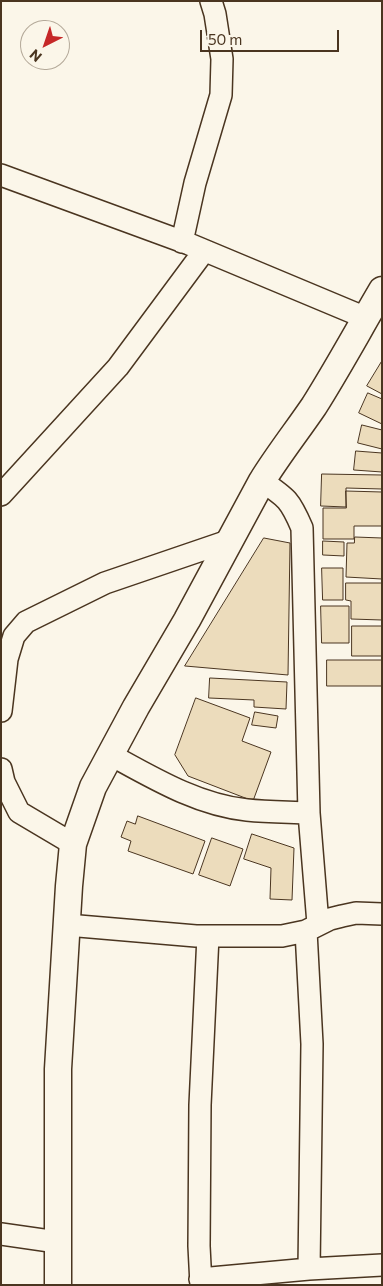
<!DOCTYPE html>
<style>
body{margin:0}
#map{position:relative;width:383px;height:1286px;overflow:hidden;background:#fbf6e9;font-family:Commissioner,sans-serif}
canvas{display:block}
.frame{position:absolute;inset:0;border:2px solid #4a3520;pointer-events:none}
.north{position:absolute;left:20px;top:20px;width:50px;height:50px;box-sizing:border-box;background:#fbf6e9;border:1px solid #b4a999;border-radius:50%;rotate:221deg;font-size:14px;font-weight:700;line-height:20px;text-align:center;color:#4a3520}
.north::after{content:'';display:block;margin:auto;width:18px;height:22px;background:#c62828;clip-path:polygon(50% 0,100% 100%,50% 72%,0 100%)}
.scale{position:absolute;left:200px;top:30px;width:139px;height:22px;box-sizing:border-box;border:2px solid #4a3520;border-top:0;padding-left:6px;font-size:15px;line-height:18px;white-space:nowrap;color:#4a3520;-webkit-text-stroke:4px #fbf6e9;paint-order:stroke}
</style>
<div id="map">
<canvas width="383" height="1286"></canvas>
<div class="frame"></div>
<div class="north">N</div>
<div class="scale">50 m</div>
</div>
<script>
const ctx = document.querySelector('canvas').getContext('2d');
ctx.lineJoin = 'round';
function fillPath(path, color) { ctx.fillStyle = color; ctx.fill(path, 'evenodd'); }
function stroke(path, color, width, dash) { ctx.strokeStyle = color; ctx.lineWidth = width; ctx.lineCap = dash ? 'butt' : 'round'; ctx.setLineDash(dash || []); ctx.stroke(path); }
const building = new Path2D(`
 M 382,361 L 382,394 L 367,386 Z
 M 368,393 L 382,399 L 382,424 L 359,413 Z
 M 362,425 L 382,430 L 382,449 L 358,443 Z
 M 356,451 L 382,453 L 382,472 L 354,470 Z
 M 322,474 L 382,475 L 382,489 L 346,488 L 346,507 L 321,506 Z
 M 346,491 L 382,492 L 382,526 L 354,526 L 354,539 L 323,539 L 323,508 L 346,508 Z
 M 355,537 L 382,538 L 382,579 L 346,577 L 347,543 L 354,543 Z
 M 264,538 L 290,543 L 288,675 L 185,666 Z
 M 323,541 L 344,542 L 344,556 L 323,555 Z
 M 322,568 L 343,568 L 343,600 L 323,600 Z
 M 346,583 L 382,583 L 382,620 L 351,619 L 351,601 L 346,600 Z
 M 321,606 L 349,606 L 349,643 L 322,643 Z
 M 352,626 L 382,626 L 382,656 L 352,656 Z
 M 327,660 L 382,660 L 382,686 L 327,686 Z
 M 210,678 L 287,682 L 286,709 L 254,707 L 254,700 L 209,698 Z
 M 196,698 L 250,718 L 242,741 L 271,752 L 253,801 L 188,776 L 175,755 Z
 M 255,712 L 278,716 L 276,728 L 252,725 Z
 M 138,816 L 205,841 L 193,874 L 128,851 L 131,841 L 121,837 L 127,821 L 135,824 Z
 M 252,834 L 294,848 L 292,900 L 270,899 L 271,868 L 244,859 Z
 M 212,838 L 243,849 L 230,886 L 199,875 Z`);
fillPath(building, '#ecdcbc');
stroke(building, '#4a3520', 1);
const minor = new Path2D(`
 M 1,175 L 189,244 L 366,318
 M 182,242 L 195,183 L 221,95 L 222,59 L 215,14 L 211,1
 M 262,481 C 287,498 290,500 302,528 L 309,813 L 318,924
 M 1,495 L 118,367 L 204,251
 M 1,711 L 7,659 L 14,636 L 26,622 L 105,583 L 231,540
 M 111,755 C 153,778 198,805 247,810 C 267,812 288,812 309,813
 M 1,769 L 4,782 L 19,812 L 73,844
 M 67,925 L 196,936 L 282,936 L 306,931 L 330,919 L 342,916 L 356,913 L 382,914
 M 306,931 L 312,1044 L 309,1269
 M 1,1234 L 57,1242
 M 200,1279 L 309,1269 L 382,1265
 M 201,1285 L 199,1246 L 200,1105 L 208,936`);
const major = new Path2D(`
 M 58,1285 L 58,1069 L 69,886 L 73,844 L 93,787 L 136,707 L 187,620 L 262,481 C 278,455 297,431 314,406 C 338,368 359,329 382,290`);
stroke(minor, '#4a3520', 24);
stroke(major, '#4a3520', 29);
stroke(minor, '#fbf6e9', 21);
stroke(major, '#fbf6e9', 26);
</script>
